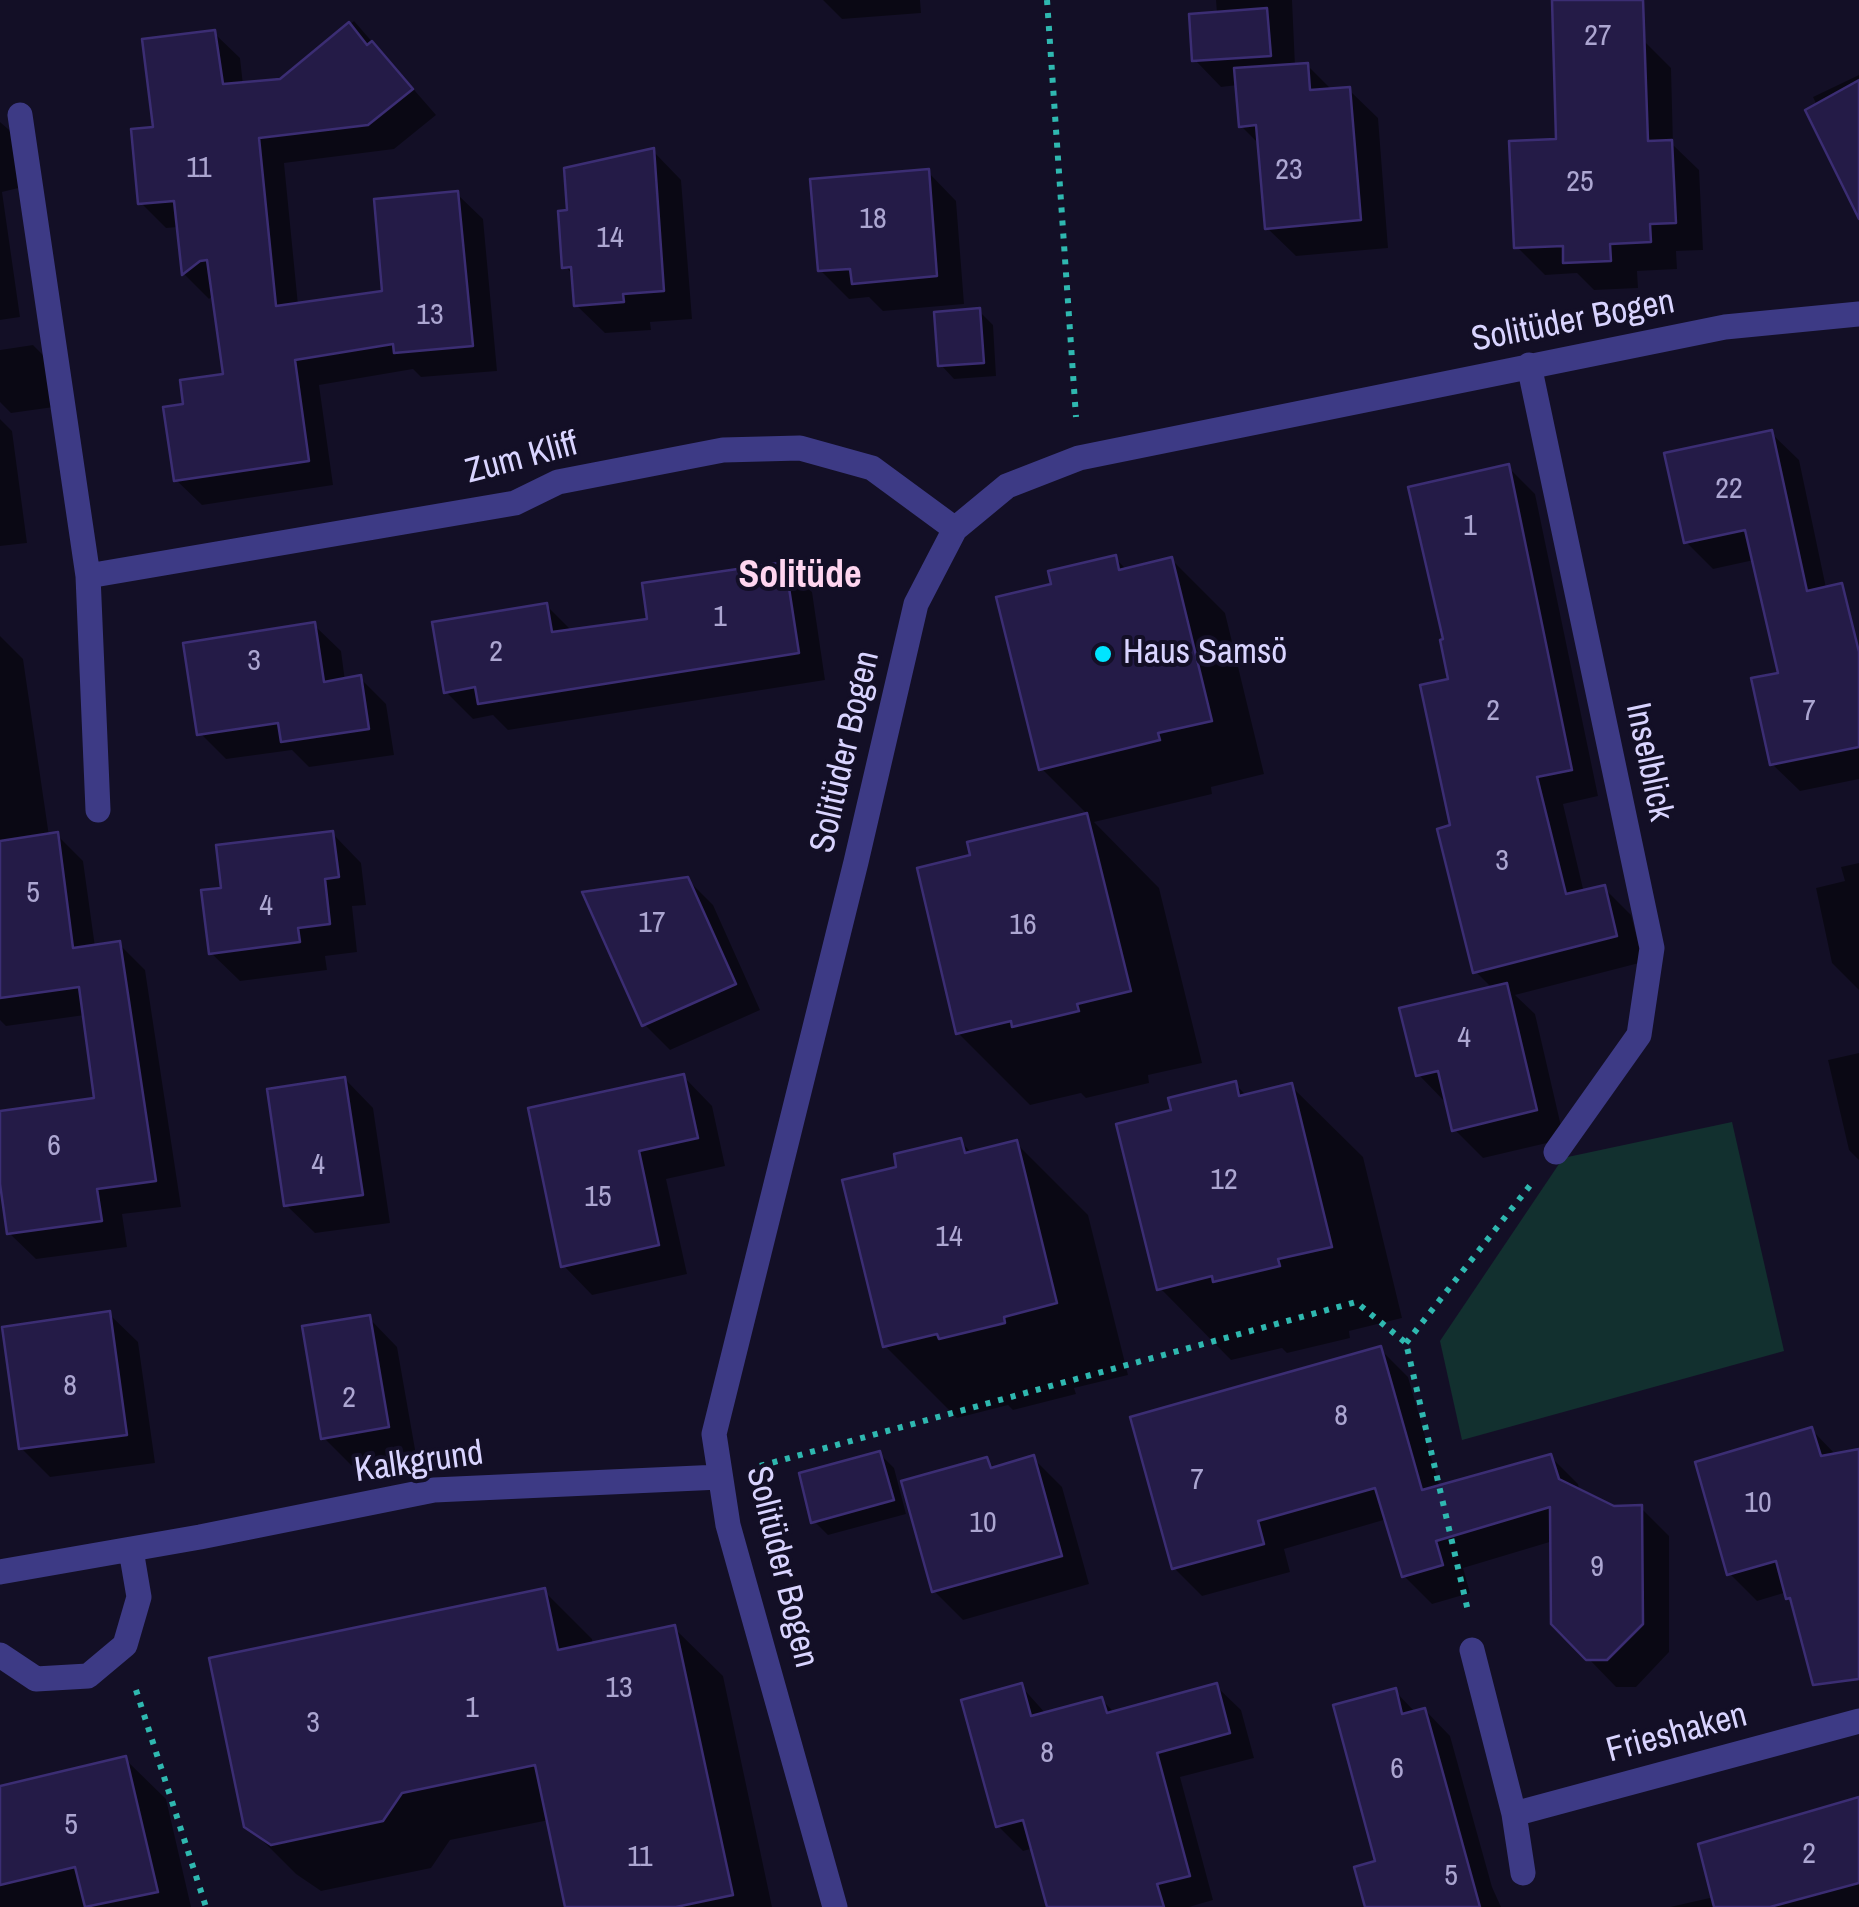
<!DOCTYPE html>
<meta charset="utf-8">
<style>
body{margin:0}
canvas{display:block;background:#130f26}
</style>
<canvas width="1859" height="1907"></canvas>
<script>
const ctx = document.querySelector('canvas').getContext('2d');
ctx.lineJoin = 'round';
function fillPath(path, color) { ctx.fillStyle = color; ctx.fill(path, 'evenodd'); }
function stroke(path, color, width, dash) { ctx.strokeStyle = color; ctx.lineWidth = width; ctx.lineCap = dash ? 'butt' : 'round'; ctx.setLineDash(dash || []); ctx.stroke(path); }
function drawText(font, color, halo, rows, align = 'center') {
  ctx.font = font + ' "Archivo Narrow",sans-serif'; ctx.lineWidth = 8; ctx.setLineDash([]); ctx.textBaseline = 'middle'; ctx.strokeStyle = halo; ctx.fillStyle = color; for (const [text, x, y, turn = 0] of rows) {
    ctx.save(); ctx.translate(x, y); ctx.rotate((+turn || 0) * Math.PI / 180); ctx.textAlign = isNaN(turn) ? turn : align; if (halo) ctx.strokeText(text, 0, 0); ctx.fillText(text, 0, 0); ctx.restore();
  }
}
fillPath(new Path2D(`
 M 1732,1122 L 1784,1351 L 1462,1440 L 1440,1341 L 1563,1158 Z`), '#12302f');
fillPath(new Path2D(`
 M 823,0 L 920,0 L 921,13 L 842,19 Z
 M 1216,0 L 1292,0 L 1295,66 L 1307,65 L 1333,91 L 1349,90 L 1378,118 L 1388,248 L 1296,256 L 1267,228 L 1260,145 L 1241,126 L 1238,85 L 1221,87 L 1195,60 L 1217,14 Z
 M 354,21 L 436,115 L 394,149 L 284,163 L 298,305 L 385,294 L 457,194 L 483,219 L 497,371 L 421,377 L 413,369 L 319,385 L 333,485 L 202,505 L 176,480 L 186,407 L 226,376 L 214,294 L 209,299 L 184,274 L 179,227 L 166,228 L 141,203 L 156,129 L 214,33 L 240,58 L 243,85 L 281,81 Z
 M 1643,40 L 1671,68 L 1673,145 L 1699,170 L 1703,250 L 1676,251 L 1677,269 L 1637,271 L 1638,288 L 1594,290 L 1577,273 L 1545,275 L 1517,247 L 1559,141 Z
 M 1859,75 L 1859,194 L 1813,97 Z
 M 0,122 L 30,148 L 35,184 L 2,192 L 20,317 L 0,320 Z
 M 653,151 L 681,180 L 692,319 L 650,322 L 651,330 L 605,333 L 576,305 L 574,276 L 565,266 L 570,212 Z
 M 928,172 L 956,201 L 964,304 L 883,311 L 869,297 L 849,299 L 820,270 Z
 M 979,311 L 993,325 L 996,376 L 954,379 L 941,365 Z
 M 33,345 L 47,359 L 54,407 L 11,413 L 0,402 L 0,350 Z
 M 0,419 L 12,431 L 27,543 L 0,546 Z
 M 1771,433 L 1799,460 L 1859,744 L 1859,779 L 1800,791 L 1772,764 L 1781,675 L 1754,560 L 1713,569 L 1686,542 Z
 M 1508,467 L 1535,494 L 1598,796 L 1563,804 L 1584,893 L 1604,888 L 1631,915 L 1643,962 L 1515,995 L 1535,1014 L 1564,1139 L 1483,1158 L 1454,1129 L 1448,1105 L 1418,1074 L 1493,989 L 1475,971 L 1453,827 L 1451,681 Z
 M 1115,558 L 1128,571 L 1171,559 L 1225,613 L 1264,774 L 1211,787 L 1212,794 L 1094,822 L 1159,888 L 1202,1063 L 1148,1075 L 1149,1083 L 1086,1098 L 1081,1093 L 1030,1105 L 958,1033 L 973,857 L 970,843 L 1088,815 L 1041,768 L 1054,586 Z
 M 784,565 L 812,592 L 825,680 L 508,730 L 493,715 L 473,719 L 446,692 L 546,605 L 573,632 L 650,621 Z
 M 314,625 L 341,651 L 345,681 L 360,678 L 386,704 L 394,755 L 309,767 L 292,750 L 226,759 L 200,733 Z
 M 0,636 L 23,659 L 49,836 L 57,835 L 83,861 L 95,947 L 119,944 L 145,970 L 181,1207 L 122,1214 L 127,1247 L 36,1259 L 9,1233 L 0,1165 L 0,1113 L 97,1100 L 85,1015 L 6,1026 L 0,1020 Z
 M 333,834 L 361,863 L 366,905 L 352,906 L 357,952 L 325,956 L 327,970 L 240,981 L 211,953 L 224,890 Z
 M 1859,863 L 1859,990 L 1832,963 L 1816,888 L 1845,881 L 1841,867 Z
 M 687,879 L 713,905 L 760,1010 L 670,1050 L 644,1024 Z
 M 1859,1053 L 1859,1160 L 1849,1150 L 1828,1060 Z
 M 684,1077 L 712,1106 L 725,1166 L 666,1179 L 687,1274 L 592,1295 L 564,1266 Z
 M 345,1079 L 373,1108 L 390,1223 L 315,1233 L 286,1205 Z
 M 1235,1084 L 1248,1097 L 1291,1086 L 1363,1157 L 1402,1318 L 1349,1331 L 1350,1338 L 1287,1353 L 1282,1348 L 1231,1360 L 1160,1288 L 1174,1112 Z
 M 960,1141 L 972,1153 L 1016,1143 L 1088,1215 L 1128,1375 L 1074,1388 L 1076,1394 L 1013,1410 L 1008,1405 L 957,1418 L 885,1346 L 899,1169 Z
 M 109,1314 L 138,1342 L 155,1463 L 50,1477 L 21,1448 Z
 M 369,1318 L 397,1347 L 416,1455 L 352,1466 L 324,1438 Z
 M 1380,1349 L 1408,1377 L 1440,1488 L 1550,1456 L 1578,1484 L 1580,1493 L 1613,1508 L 1641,1508 L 1669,1536 L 1669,1652 L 1636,1687 L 1616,1687 L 1554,1623 L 1553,1541 L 1463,1568 L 1470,1593 L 1432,1604 L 1404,1576 L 1387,1519 L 1284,1549 L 1290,1572 L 1202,1596 L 1174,1568 Z
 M 1812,1430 L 1837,1456 L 1859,1452 L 1859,1582 L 1816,1625 L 1788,1598 L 1787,1592 L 1757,1601 L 1729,1573 Z
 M 880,1454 L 894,1468 L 906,1514 L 828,1535 L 814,1521 Z
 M 1033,1458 L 1062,1487 L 1089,1584 L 963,1620 L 934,1591 L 986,1459 L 996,1469 Z
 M 544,1591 L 592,1639 L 593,1645 L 674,1628 L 723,1676 L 772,1907 L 567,1907 L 549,1820 L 450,1840 L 431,1868 L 321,1891 L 296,1874 L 247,1825 Z
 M 1021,1686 L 1047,1715 L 1102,1700 L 1115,1713 L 1216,1686 L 1241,1710 L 1254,1758 L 1180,1777 L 1213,1900 L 1189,1907 L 1049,1907 L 1034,1848 L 1023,1851 L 998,1826 Z
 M 1395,1691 L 1416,1713 L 1425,1710 L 1450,1736 L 1492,1887 L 1501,1907 L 1368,1907 L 1378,1863 Z
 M 125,1759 L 166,1799 L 191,1907 L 0,1907 L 0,1788 Z
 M 1859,1800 L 1859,1907 L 1670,1907 L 1714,1897 Z`), '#0007');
const building = new Path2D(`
 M 1552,0 L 1643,0 L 1648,141 L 1672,140 L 1676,223 L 1650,224 L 1651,242 L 1610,244 L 1611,261 L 1563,263 L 1563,246 L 1514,248 L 1509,141 L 1556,139 Z
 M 1267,8 L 1271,56 L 1192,61 L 1189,14 Z
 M 349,22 L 367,45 L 372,41 L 413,89 L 368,125 L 259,138 L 276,306 L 382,291 L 374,199 L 458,191 L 473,346 L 394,353 L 393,344 L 295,360 L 309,461 L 174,481 L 163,407 L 183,404 L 180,380 L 223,374 L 207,260 L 200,261 L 182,275 L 174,201 L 138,204 L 131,129 L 153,127 L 142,39 L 215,30 L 223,84 L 280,79 Z
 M 1308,63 L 1310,90 L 1350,87 L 1361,220 L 1265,229 L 1256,125 L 1239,127 L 1234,68 Z
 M 1859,80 L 1859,219 L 1805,110 Z
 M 654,148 L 664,291 L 623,294 L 624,302 L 574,306 L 571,267 L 562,268 L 558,211 L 567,210 L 564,168 Z
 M 929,169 L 937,276 L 852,284 L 850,269 L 818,271 L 810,179 Z
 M 980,308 L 984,363 L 938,366 L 934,312 Z
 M 1772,430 L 1807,591 L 1842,583 L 1859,652 L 1859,747 L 1770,765 L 1751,678 L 1778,673 L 1745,530 L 1684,543 L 1664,453 Z
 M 1509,464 L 1572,770 L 1537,777 L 1566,894 L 1605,885 L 1617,936 L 1473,973 L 1437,829 L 1450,825 L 1420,685 L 1448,679 L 1440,640 L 1443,639 L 1408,487 Z
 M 1116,555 L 1119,570 L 1172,557 L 1212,721 L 1158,733 L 1160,740 L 1039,770 L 996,597 L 1051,584 L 1048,571 Z
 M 785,562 L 799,653 L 478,704 L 475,687 L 444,693 L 432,622 L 547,603 L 552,632 L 647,619 L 642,583 Z
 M 315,622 L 324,682 L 361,675 L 369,729 L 281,742 L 278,723 L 197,735 L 183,643 Z
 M 1087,813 L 1131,991 L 1077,1004 L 1079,1011 L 1012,1027 L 1011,1021 L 956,1034 L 917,868 L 970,855 L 967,842 Z
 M 333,831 L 339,877 L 325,879 L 330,924 L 298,928 L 300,942 L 209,954 L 201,890 L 221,888 L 216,845 Z
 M 58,832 L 73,948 L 120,941 L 156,1181 L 97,1189 L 102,1221 L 7,1234 L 0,1184 L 0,1111 L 94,1098 L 79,987 L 0,998 L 0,841 Z
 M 688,877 L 736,984 L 642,1026 L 582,892 Z
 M 1507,983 L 1537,1110 L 1452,1131 L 1438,1071 L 1416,1076 L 1399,1008 Z
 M 684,1074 L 698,1138 L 639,1151 L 659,1245 L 561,1267 L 528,1108 Z
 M 345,1077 L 363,1195 L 284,1206 L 267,1089 Z
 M 1236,1081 L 1239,1096 L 1292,1083 L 1332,1247 L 1278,1259 L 1280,1266 L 1213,1282 L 1212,1276 L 1157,1290 L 1116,1124 L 1171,1110 L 1168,1098 Z
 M 961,1138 L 965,1153 L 1017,1140 L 1057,1303 L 1004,1317 L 1005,1323 L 939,1339 L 937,1334 L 883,1347 L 842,1180 L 896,1167 L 894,1154 Z
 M 110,1311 L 127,1435 L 19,1449 L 2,1327 Z
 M 370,1315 L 389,1427 L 321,1439 L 302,1326 Z
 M 1381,1346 L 1422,1490 L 1551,1454 L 1559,1479 L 1614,1506 L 1642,1505 L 1643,1624 L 1607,1660 L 1586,1660 L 1551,1624 L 1550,1507 L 1436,1541 L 1443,1565 L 1402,1577 L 1375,1488 L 1258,1521 L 1264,1544 L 1172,1569 L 1130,1417 Z
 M 1812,1427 L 1821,1456 L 1859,1449 L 1859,1679 L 1813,1685 L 1790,1598 L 1786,1599 L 1776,1561 L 1727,1575 L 1695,1462 Z
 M 880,1451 L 894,1500 L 811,1523 L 799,1473 Z
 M 1034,1455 L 1062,1556 L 932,1592 L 901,1481 L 987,1457 L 991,1468 Z
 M 545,1588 L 558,1650 L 675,1625 L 733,1895 L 676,1907 L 565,1907 L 535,1765 L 402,1793 L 383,1821 L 271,1845 L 244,1827 L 209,1658 Z
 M 1022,1683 L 1031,1716 L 1102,1697 L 1107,1713 L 1217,1683 L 1230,1733 L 1157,1753 L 1190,1876 L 1157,1884 L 1164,1907 L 1047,1907 L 1023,1820 L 996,1827 L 961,1700 Z
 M 1396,1688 L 1402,1714 L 1425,1708 L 1480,1907 L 1365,1907 L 1354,1867 L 1375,1861 L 1333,1705 Z
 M 126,1756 L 158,1892 L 85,1907 L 75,1867 L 0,1885 L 0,1786 Z
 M 1859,1797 L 1859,1883 L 1770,1907 L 1714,1907 L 1698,1844 Z`);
fillPath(building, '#241b47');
stroke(building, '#3b2d73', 2.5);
stroke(new Path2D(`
 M 1047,0 L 1076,417
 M 1406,1343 L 1532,1183
 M 760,1466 L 1356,1302 L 1406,1343 L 1468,1611
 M 136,1690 L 206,1907`), '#2fb8b0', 6, [5, 8]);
stroke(new Path2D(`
 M 20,115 L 88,576 L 98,810
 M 1529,365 L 1652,948 L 1639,1035 L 1556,1152
 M 88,576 L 515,503 L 558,482 L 723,450 L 800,448 L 872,468 L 955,529
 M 0,1572 L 200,1537 L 434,1490 L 720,1477
 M 1472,1650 L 1514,1814 L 1523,1873
 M 0,1655 L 36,1679 L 88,1676 L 125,1645 L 139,1597 L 131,1550
 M 1514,1814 L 1859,1721
 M 835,1907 L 728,1525 L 714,1434 L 856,862 L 916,604 L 955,529 L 1007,486 L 1079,458 L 1725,327 L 1859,314`), '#3d3a85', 25);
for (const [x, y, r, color] of [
 [1103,654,10,"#00e5ff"]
]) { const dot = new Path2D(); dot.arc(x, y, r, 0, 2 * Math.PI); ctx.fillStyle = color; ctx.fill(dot); stroke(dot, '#130f26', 4); }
drawText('30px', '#aca6d1', null, [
 ["27",1598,37],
 ["11",199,169],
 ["23",1289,171],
 ["25",1580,183],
 ["18",873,220],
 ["14",610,239],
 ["13",430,316],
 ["22",1729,490],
 ["1",1470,527],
 ["1",720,618],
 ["2",496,653],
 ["3",254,662],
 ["2",1493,712],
 ["7",1809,712],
 ["3",1502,862],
 ["5",33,894],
 ["4",266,907],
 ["17",652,924],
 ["16",1023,926],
 ["4",1464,1039],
 ["6",54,1147],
 ["4",318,1166],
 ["12",1224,1181],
 ["15",598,1198],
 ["14",949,1238],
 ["8",70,1387],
 ["2",349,1399],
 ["8",1341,1417],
 ["7",1197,1481],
 ["10",1758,1504],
 ["10",983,1524],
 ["9",1597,1568],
 ["13",619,1689],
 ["1",472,1709],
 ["3",313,1724],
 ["8",1047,1754],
 ["6",1397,1770],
 ["5",71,1826],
 ["2",1809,1855],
 ["11",640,1858],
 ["5",1451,1877]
]);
drawText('35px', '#d9d4ff', '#130f26', [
 ["Solitüder Bogen",1573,322,-11],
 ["Zum Kliff",522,459,-15],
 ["Solitüder Bogen",846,752,-77],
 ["Inselblick",1648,762,78],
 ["Kalkgrund",419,1463,-8],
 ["Solitüder Bogen",781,1567,76],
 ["Frieshaken",1677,1734,-15]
]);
drawText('35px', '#d9d4ff', '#130f26', [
 ["Haus Samsö",1123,654]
], 'left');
drawText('bold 38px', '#ffd6f0', '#130f26', [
 ["Solitüde",800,577]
]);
</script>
